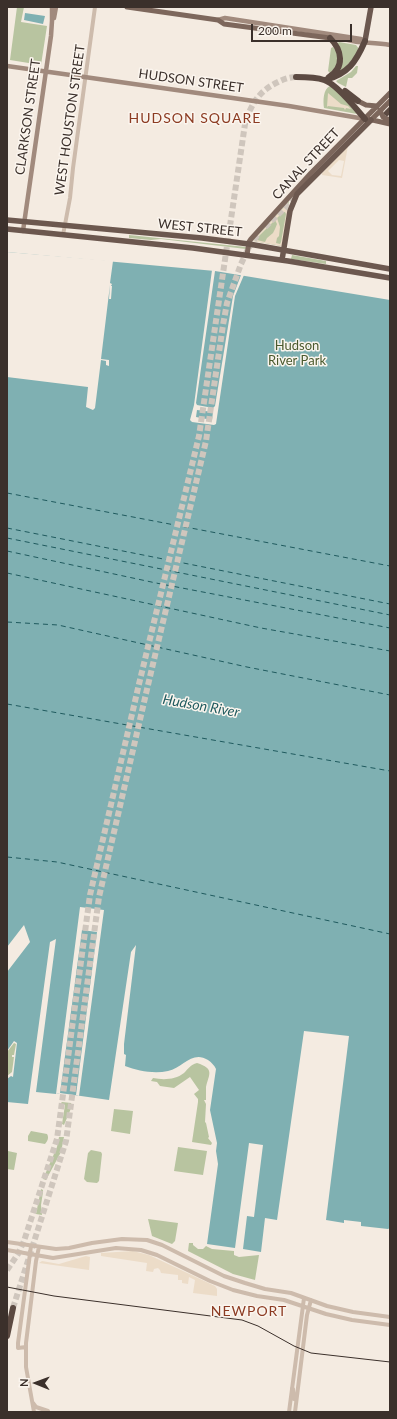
<!DOCTYPE html>
<style>
body{margin:0}
#map{position:relative;width:397px;height:1419px;overflow:hidden;background:#f4ebe1;font-family:Lato,sans-serif}
canvas{display:block}
.frame{position:absolute;inset:0;border:8px solid #3b302b;pointer-events:none}
.north{position:absolute;left:16px;top:1363px;width:40px;height:40px;-webkit-text-stroke:3px #fbf5ee;paint-order:stroke;rotate:271deg;font-size:11px;font-weight:700;line-height:16px;text-align:center;color:#3b302b}
.north::after{content:'';display:block;margin:auto;width:14px;height:18px;background:#3b302b;clip-path:polygon(50% 0,100% 100%,50% 72%,0 100%)}
.scale{position:absolute;left:251px;top:24px;width:101px;height:18px;box-sizing:border-box;border:2px solid #3b302b;border-top:0;padding-left:5px;font-size:12px;line-height:14px;white-space:nowrap;color:#3b302b;-webkit-text-stroke:3px #fbf5ee;paint-order:stroke}
</style>
<div id="map">
<canvas width="397" height="1419"></canvas>
<div class="frame"></div>
<div class="north">N</div>
<div class="scale">200 m</div>
</div>
<script>
const ctx = document.querySelector('canvas').getContext('2d');
ctx.lineJoin = 'round';
function fillPath(path, color) { ctx.fillStyle = color; ctx.fill(path, 'evenodd'); }
function stroke(path, color, width, dash) { ctx.strokeStyle = color; ctx.lineWidth = width; ctx.lineCap = dash ? 'butt' : 'round'; ctx.setLineDash(dash || []); ctx.stroke(path); }
function drawText(font, color, halo, rows, align = 'center') {
  ctx.font = font + ' Lato,sans-serif'; ctx.lineWidth = 3; ctx.setLineDash([]); ctx.textBaseline = 'middle'; ctx.strokeStyle = halo; ctx.fillStyle = color; for (const [text, x, y, turn = 0] of rows) {
    ctx.save(); ctx.translate(x, y); ctx.rotate((+turn || 0) * Math.PI / 180); ctx.textAlign = isNaN(turn) ? turn : align; if (halo) ctx.strokeText(text, 0, 0); ctx.fillText(text, 0, 0); ctx.restore();
  }
}
fillPath(new Path2D(`
 M 17,7 L 24,7 L 21,22 L 47,26 L 41,65 L 10,60 Z
 M 339,42 L 356,45 L 359,49 L 356,55 L 342,71 L 337,71 L 338,43 Z
 M 333,47 L 337,51 L 338,64 L 330,73 L 328,71 L 331,48 Z
 M 356,66 L 358,66 L 357,73 L 352,78 L 348,78 L 346,87 L 338,83 L 336,81 L 351,72 Z
 M 330,86 L 335,88 L 357,114 L 324,108 C 323,101 323,89 330,86 Z
 M 289,201 L 281,246 L 253,241 Z
 M 129,235 L 246,247 L 246,249 L 161,239 L 151,240 L 129,238 Z
 M 292,255 L 326,261 L 326,264 L 291,259 Z
 M 14,1043 L 16,1044 L 14,1055 L 12,1055 L 12,1057 L 14,1057 L 12,1072 L 7,1076 L 7,1052 Z
 M 197,1063 C 215,1069 209,1074 206,1087 C 206,1090 206,1096 206,1100 L 204,1100 L 206,1104 L 205,1122 L 206,1123 L 209,1137 L 208,1138 L 212,1143 L 211,1145 L 192,1142 L 198,1102 L 198,1099 L 194,1094 L 199,1090 L 190,1077 L 174,1088 L 160,1086 L 157,1082 L 151,1081 L 153,1078 C 163,1080 175,1080 184,1073 C 189,1068 190,1065 197,1063 Z
 M 62,1102 L 71,1103 L 72,1106 L 64,1125 L 62,1124 L 65,1105 L 60,1104 Z
 M 114,1109 L 133,1111 L 130,1134 L 111,1131 Z
 M 31,1131 L 47,1134 C 49,1137 48,1141 45,1144 L 28,1141 L 28,1136 Z
 M 59,1137 L 64,1137 L 61,1152 L 46,1180 L 43,1179 L 57,1147 Z
 M 178,1147 L 207,1151 L 203,1175 L 174,1171 Z
 M 91,1150 L 101,1152 L 102,1154 L 99,1181 L 97,1183 L 87,1182 L 84,1179 L 88,1153 Z
 M 8,1151 L 17,1153 L 14,1170 L 7,1169 Z
 M 41,1189 L 43,1190 L 43,1192 L 41,1205 L 42,1215 L 36,1214 Z
 M 148,1219 L 178,1223 L 175,1241 L 172,1244 L 152,1236 Z
 M 189,1243 L 193,1243 L 193,1245 L 198,1249 L 203,1249 L 206,1246 L 212,1249 L 234,1251 L 234,1255 L 239,1257 L 259,1255 L 255,1280 L 233,1274 L 188,1251 Z`), '#b8c4a0');
fillPath(new Path2D(`
 M 328,93 L 341,104 L 348,106 L 351,109 L 346,108 L 345,110 L 344,108 L 328,106 L 327,107 Z
 M 348,146 L 342,178 L 322,175 L 322,173 ZM 339,160 L 344,161 L 341,176 L 332,175 L 328,171 Z
 M 286,205 L 288,206 L 282,246 L 253,241 ZM 283,212 L 285,212 L 286,214 L 281,242 L 280,244 L 276,243 L 277,238 L 279,236 L 280,227 L 277,218 ZM 275,220 L 277,224 L 275,229 L 273,233 L 267,238 L 265,242 L 257,240 L 257,238 Z
 M 133,1251 L 149,1255 L 215,1286 L 217,1289 L 217,1296 L 193,1293 L 195,1280 L 189,1277 L 188,1284 L 182,1283 L 182,1280 L 178,1280 L 178,1275 L 161,1273 L 160,1270 L 158,1268 L 154,1269 L 153,1272 L 146,1271 L 147,1263 L 101,1256 L 101,1253 Z
 M 86,1256 L 90,1257 L 89,1270 L 39,1263 L 42,1261 L 59,1264 Z`), '#ecdcc8');
fillPath(new Path2D(`
 M 25,13 L 45,16 L 43,24 L 24,20 Z
 M 7,252 L 215,271 L 390,300 L 390,1228 L 388,1229 L 361,1226 L 361,1222 L 344,1220 L 344,1223 L 326,1220 L 349,1036 L 304,1031 L 277,1220 L 265,1218 L 261,1252 L 243,1249 L 247,1216 L 254,1217 L 263,1145 L 249,1143 L 235,1248 L 207,1244 L 218,1164 L 216,1151 L 217,1143 L 210,1110 L 216,1069 C 214,1065 212,1063 208,1060 C 192,1050 183,1068 168,1071 C 154,1074 138,1071 125,1066 L 126,1055 L 124,1054 L 124,1044 L 136,945 L 131,952 L 109,1100 L 60,1093 L 56,1094 L 36,1092 L 56,939 L 50,942 L 28,1104 L 7,1102 L 7,1079 L 11,1076 L 13,1077 L 17,1043 L 14,1041 L 7,1051 L 7,972 L 30,942 L 24,925 L 7,947 Z`), '#7fb0b2');
fillPath(new Path2D(`
 M 7,252 L 113,261 L 110,283 L 112,284 L 111,286 L 112,286 L 111,299 L 109,299 L 110,285 L 101,359 L 109,360 L 109,366 L 106,365 L 106,361 L 101,360 L 95,408 L 93,410 L 86,407 L 88,387 L 7,377 Z
 M 212,270 L 215,271 L 196,403 L 197,405 L 213,408 L 215,406 L 233,296 L 241,275 L 244,275 L 235,296 L 216,424 L 214,425 L 192,422 L 190,420 L 194,405 ZM 197,410 L 213,412 L 212,420 L 196,417 Z
 M 80,907 L 104,910 L 79,1096 L 76,1095 L 97,932 L 82,930 L 60,1093 L 56,1094 Z`), '#f4ebe1');
stroke(new Path2D(`
 M 7,493 L 390,566
 M 7,528 L 390,604
 M 7,538 L 390,615
 M 7,551 L 156,583 L 390,628
 M 7,573 L 261,628 L 390,651
 M 7,622 L 58,625 L 247,667 L 390,695
 M 7,704 L 390,771
 M 7,857 L 57,862 L 390,934`), '#1f5a5e', 1, [5, 4]);
stroke(new Path2D(`
 M 265,227 L 297,196
 M 7,1270 L 18,1254 L 24,1241 L 57,1139 L 90,895 L 139,684 L 199,436 L 245,124 C 251,104 259,91 278,82 C 284,79 290,77 296,77
 M 13,1308 L 66,1141 L 99,897 L 148,685 L 206,441 L 223,325 L 227,303 L 241,264 L 248,249 L 258,234`), '#cfc6bd', 6, [6, 3]);
stroke(new Path2D(`
 M 63,235 L 70,198 L 73,168 L 95,7
 M 7,1242 L 56,1249 L 69,1248 L 92,1243 L 122,1239 L 147,1240 L 162,1245 L 224,1276 L 245,1283 L 265,1289 L 291,1293 L 327,1306 L 353,1312 L 390,1317
 M 7,1250 L 53,1258 L 116,1248 L 141,1250 L 157,1255 L 210,1281 L 233,1290 L 257,1296 L 284,1300 L 326,1314 L 352,1320 L 390,1325
 M 26,1347 L 18,1348 L 18,1343 L 31,1246
 M 292,1388 L 293,1389 L 294,1399 L 296,1400
 M 33,1403 L 36,1407 L 48,1411
 M 34,1412 L 26,1367 L 26,1343 L 36,1261 L 39,1247
 M 289,1412 L 304,1298
 M 295,1412 L 307,1315 L 311,1300`), '#cdbbac', 4);
stroke(new Path2D(`
 M 54,18 L 56,7
 M 218,20 L 225,18 L 361,39 L 365,41
 M 330,38 C 340,37 349,41 358,42 C 369,43 379,43 390,45
 M 7,66 L 289,106 L 365,119
 M 23,231 L 51,36 L 52,21 L 52,7`), '#a18a7d', 4.5);
stroke(new Path2D(`
 M 127,7 L 218,20 L 224,24 L 330,38
 M 358,101 L 366,105 L 377,106
 M 380,110 L 383,117 L 390,120
 M 368,119 L 390,124
 M 371,120 L 390,101
 M 247,255 L 249,242 L 251,239 L 311,173 L 390,93`), '#7d675c', 5);
stroke(new Path2D(`
 M 365,41 L 371,7
 M 7,220 L 202,238 L 249,244 L 390,269
 M 7,229 L 193,248 L 288,261 L 390,278
 M 282,260 L 290,211 L 297,194 L 371,120`), '#6c584f', 5.5);
stroke(new Path2D(`
 M 296,77 C 305,77 316,77 324,80 C 337,84 356,109 365,119
 M 329,77 C 345,67 342,50 330,38
 M 325,80 C 348,74 356,62 365,41
 M 345,91 L 358,101
 M 387,113 L 390,110
 M 7,1336 L 13,1308`), '#5c4a42', 6);
stroke(new Path2D(`
 M 7,1287 L 54,1296 L 242,1320 L 258,1326 L 294,1346 L 311,1353 L 390,1362`), '#3b302b', 1);
drawText('13px', '#3b302b', '#fbf5ee', [
 ["HUDSON STREET",191,81,8],
 ["CLARKSON STREET",28,117,-82],
 ["WEST HOUSTON STREET",70,120,-82],
 ["CANAL STREET",306,164,-47],
 ["WEST STREET",200,228,6]
]);
drawText('13px', '#4a5a2e', '#fbf5ee', [
 ["Hudson",297,346],
 ["River Park",297,361]
]);
ctx.letterSpacing = '1px';
drawText('14px', '#8c3b22', '#fbf5ee', [
 ["HUDSON SQUARE",195,118],
 ["NEWPORT",249,1311]
]);
ctx.letterSpacing = '0px';
drawText('italic 14px', '#1f5a5e', '#fbf5ee', [
 ["Hudson River",201,706,10]
]);
</script>
